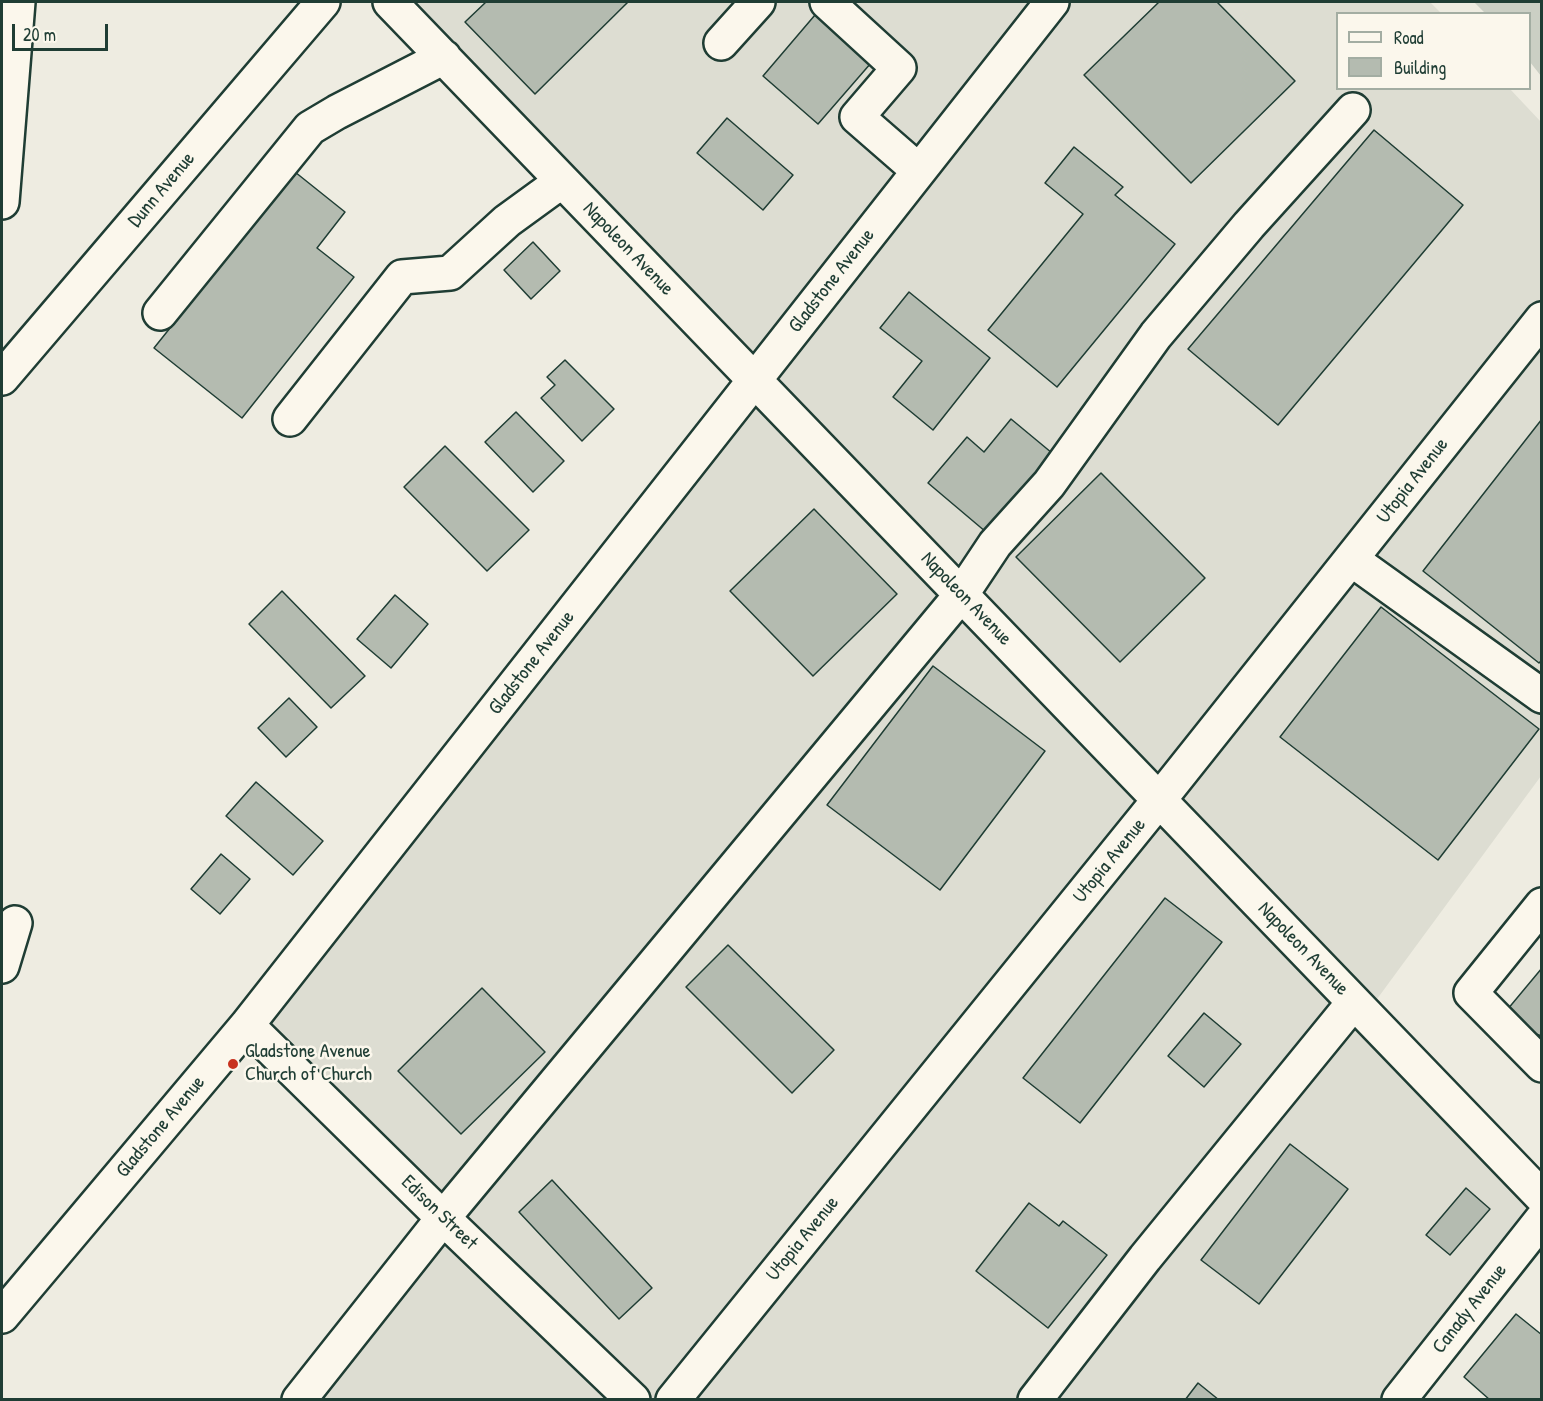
<!DOCTYPE html>
<style>
body{margin:0}
#map{position:relative;width:1543px;height:1401px;overflow:hidden;background:#eeece1;font-family:"Patrick Hand",sans-serif}
canvas{display:block}
.frame{position:absolute;inset:0;border:3px solid #1f3d34;pointer-events:none}
.legend{position:absolute;left:1336px;top:12px;width:195px;height:78px;box-sizing:border-box;background:#fbf7ec;border:2px solid #a3ada2;margin:0;padding:8px 10px;list-style:none;font-size:18px;color:#1f3d34}
.legend li{display:flex;align-items:center;gap:12px;height:30px}
.legend b{width:30px;border:2px solid #a3ada2}
.scale{position:absolute;left:12px;top:24px;width:96px;height:27px;box-sizing:border-box;border:3px solid #1f3d34;border-top:0;padding-left:8px;font-size:18px;line-height:21px;white-space:nowrap;color:#1f3d34;-webkit-text-stroke:4px #fbf7ec;paint-order:stroke}
</style>
<div id="map">
<canvas width="1543" height="1401"></canvas>
<div class="frame"></div>
<ul class="legend">
<li><b style="height:8px;background:#fbf7ec"></b>Road</li>
<li><b style="height:16px;background:#b4bbb0"></b>Building</li>
</ul>
<div class="scale">20 m</div>
</div>
<script>
const ctx = document.querySelector('canvas').getContext('2d');
ctx.lineJoin = 'round';
function fillPath(path, color) { ctx.fillStyle = color; ctx.fill(path, 'evenodd'); }
function stroke(path, color, width, dash) { ctx.strokeStyle = color; ctx.lineWidth = width; ctx.lineCap = dash ? 'butt' : 'round'; ctx.setLineDash(dash || []); ctx.stroke(path); }
function drawText(font, color, halo, rows, align = 'center') {
  ctx.font = font + ' "Patrick Hand",sans-serif'; ctx.lineWidth = 5; ctx.setLineDash([]); ctx.textBaseline = 'middle'; ctx.strokeStyle = halo; ctx.fillStyle = color; for (const [text, x, y, turn = 0] of rows) {
    ctx.save(); ctx.translate(x, y); ctx.rotate((+turn || 0) * Math.PI / 180); ctx.textAlign = isNaN(turn) ? turn : align; if (halo) ctx.strokeText(text, 0, 0); ctx.fillText(text, 0, 0); ctx.restore();
  }
}
fillPath(new Path2D(`
 M 390,2 L 1430,2 L 1441,13 L 1338,14 L 1338,88 L 1510,89 L 1541,122 L 1541,776 L 1366,1014 L 1541,1197 L 1399,1399 L 299,1399 L 443,1218 L 247,1025 L 754,380 Z`), '#ddddd2');
fillPath(new Path2D(`
 M 1474,2 L 1541,2 L 1541,76 L 1530,62 L 1530,14 L 1485,13 Z`), '#cbcfc4');
const building = new Path2D(`
 M 486,2 L 628,2 L 535,94 L 465,22 Z
 M 1159,2 L 1217,2 L 1295,81 L 1191,183 L 1084,75 Z
 M 815,15 L 871,63 L 818,124 L 763,76 Z
 M 727,118 L 793,175 L 763,210 L 697,153 Z
 M 1374,130 L 1463,205 L 1278,425 L 1188,349 Z
 M 1074,147 L 1123,187 L 1115,195 L 1175,244 L 1057,387 L 988,330 L 1083,214 L 1045,183 Z
 M 295,172 L 345,212 L 317,248 L 354,277 L 242,418 L 154,348 Z
 M 533,242 L 560,271 L 531,299 L 504,270 Z
 M 909,292 L 990,358 L 933,430 L 893,397 L 922,361 L 880,328 Z
 M 565,360 L 614,409 L 582,441 L 541,398 L 555,385 L 547,377 Z
 M 516,412 L 564,461 L 533,492 L 485,442 Z
 M 1011,419 L 1052,453 L 986,532 L 928,483 L 967,437 L 984,452 Z
 M 1542,419 L 1542,660 L 1539,663 L 1423,571 Z
 M 445,446 L 529,530 L 487,571 L 404,487 Z
 M 1101,473 L 1205,578 L 1120,662 L 1016,557 Z
 M 814,509 L 897,594 L 813,676 L 730,591 Z
 M 282,591 L 365,676 L 331,708 L 249,624 Z
 M 395,595 L 428,624 L 391,668 L 357,639 Z
 M 1381,607 L 1539,729 L 1438,860 L 1280,737 Z
 M 933,666 L 1045,751 L 940,890 L 827,805 Z
 M 289,698 L 317,727 L 286,757 L 258,728 Z
 M 256,782 L 323,841 L 293,875 L 226,816 Z
 M 221,854 L 250,879 L 220,914 L 191,889 Z
 M 1165,898 L 1222,942 L 1080,1123 L 1023,1078 Z
 M 728,945 L 834,1050 L 792,1093 L 686,987 Z
 M 1542,968 L 1542,1036 L 1497,1022 Z
 M 482,988 L 545,1052 L 461,1134 L 398,1071 Z
 M 1204,1013 L 1241,1044 L 1204,1087 L 1168,1056 Z
 M 1290,1144 L 1348,1189 L 1259,1304 L 1201,1260 Z
 M 552,1180 L 652,1288 L 619,1319 L 519,1212 Z
 M 1466,1188 L 1490,1209 L 1450,1255 L 1426,1235 Z
 M 1029,1203 L 1059,1226 L 1063,1221 L 1107,1255 L 1048,1328 L 976,1271 Z
 M 1516,1314 L 1542,1335 L 1542,1400 L 1490,1400 L 1464,1377 Z
 M 1198,1383 L 1219,1400 L 1185,1400 Z`);
fillPath(building, '#b4bbb0');
stroke(building, '#1f3d34', 1.5);
const minor = new Path2D(`
 M 390,2 L 1542,1197
 M 827,2 L 899,68 L 857,117 L 919,171
 M 721,43 L 758,2
 M 2,202 L 18,2
 M 160,313 L 310,128 L 337,112 L 444,57
 M 2,378 L 323,2
 M 290,419 L 402,277 L 450,273 L 507,221 L 562,181
 M 1351,559 L 1542,696
 M 1542,905 L 1471,993 L 1542,1065
 M 2,966 L 15,923
 M 247,1025 L 443,1218 L 633,1400
 M 2,1316 L 247,1025 L 1052,2
 M 299,1400 L 443,1218 L 961,595 L 995,544 L 1049,484 L 1156,335 L 1249,225 L 1353,110
 M 673,1400 L 1159,800 L 1542,319
 M 1035,1400 L 1145,1258 L 1354,1002
 M 1399,1400 L 1542,1219`);
stroke(minor, '#1f3d34', 38);
stroke(minor, '#fbf7ec', 33);
for (const [x, y, r, color] of [
 [233,1064,6,"#c8321e"]
]) { const dot = new Path2D(); dot.arc(x, y, r, 0, 2 * Math.PI); ctx.fillStyle = color; ctx.fill(dot); stroke(dot, '#fbf7ec', 2); }
drawText('20px', '#1f3d34', '#fbf7ec', [
 ["Dunn Avenue",162,190,-50],
 ["Napoleon Avenue",628,249,46],
 ["Gladstone Avenue",832,281,-52],
 ["Utopia Avenue",1413,481,-52],
 ["Napoleon Avenue",966,599,46],
 ["Gladstone Avenue",532,663,-52],
 ["Utopia Avenue",1110,861,-51],
 ["Napoleon Avenue",1303,949,46],
 ["Gladstone Avenue",161,1127,-50],
 ["Edison Street",439,1213,44],
 ["Utopia Avenue",803,1239,-51],
 ["Canady Avenue",1470,1309,-52]
]);
drawText('20px', '#1f3d34', '#fbf7ec', [
 ["Gladstone Avenue",245,1052],
 ["Church of Church",245,1075]
], 'left');
</script>
